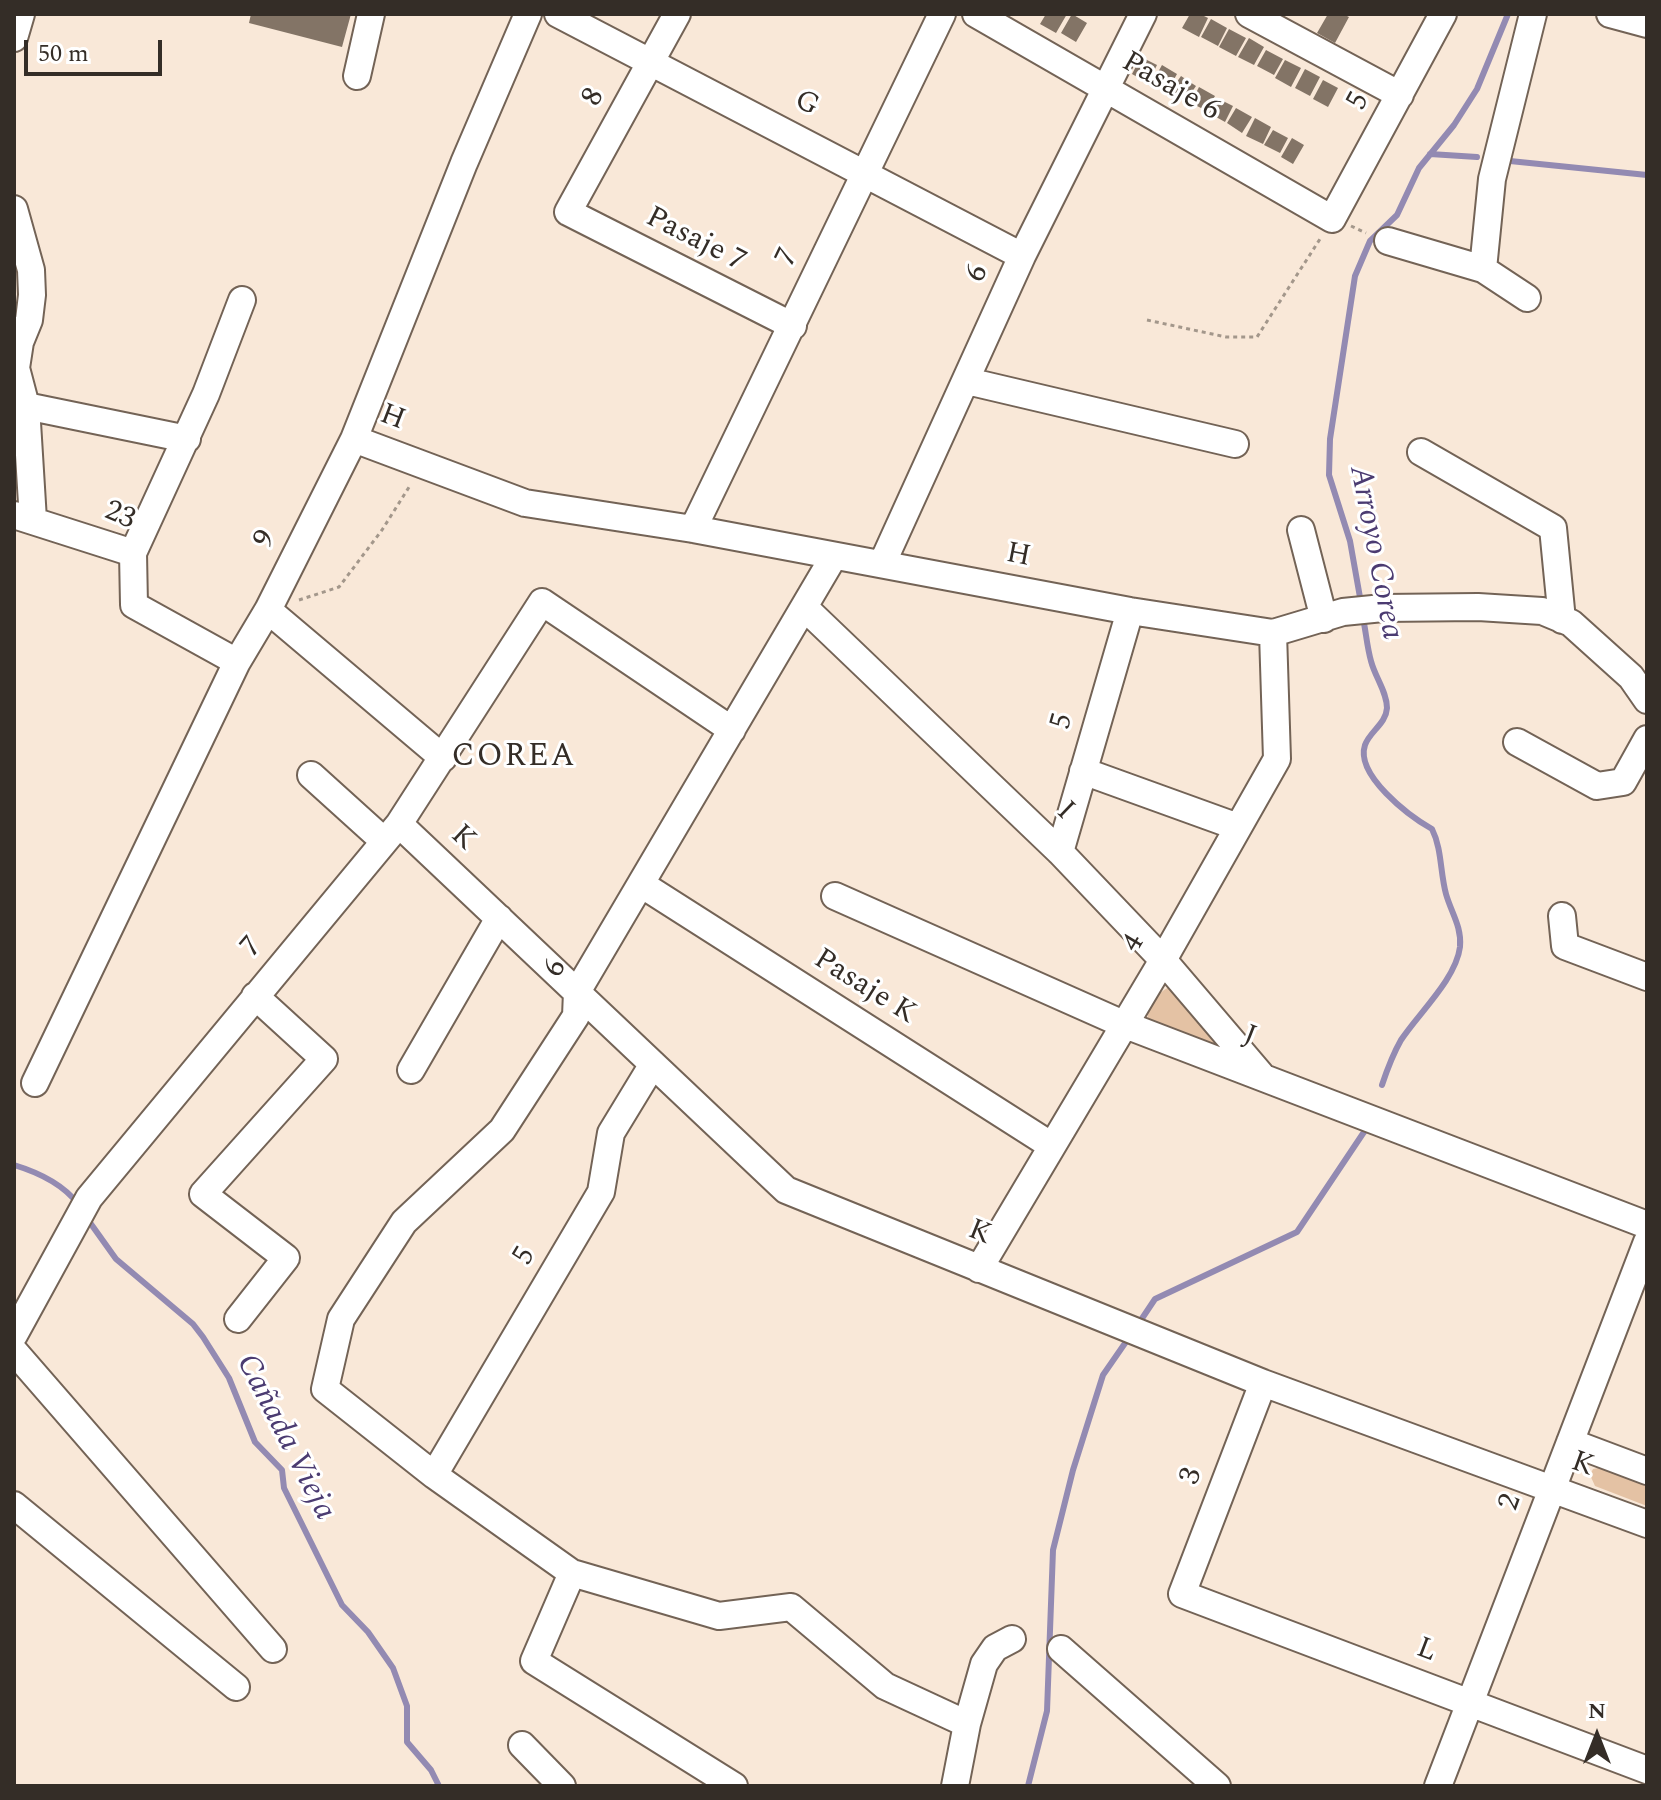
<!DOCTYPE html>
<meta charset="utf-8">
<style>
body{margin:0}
#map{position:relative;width:1661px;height:1800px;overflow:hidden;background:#f9e8d8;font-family:Spectral,serif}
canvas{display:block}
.frame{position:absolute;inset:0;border:16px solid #342d27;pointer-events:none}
.north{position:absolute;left:1557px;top:1696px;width:80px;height:80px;-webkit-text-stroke:6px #fff;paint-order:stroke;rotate:0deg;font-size:22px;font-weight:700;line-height:32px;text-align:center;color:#342d27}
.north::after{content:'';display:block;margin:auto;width:28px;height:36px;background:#342d27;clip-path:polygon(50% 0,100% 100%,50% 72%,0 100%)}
.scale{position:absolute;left:24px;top:40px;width:138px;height:36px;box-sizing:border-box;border:4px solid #342d27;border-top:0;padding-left:10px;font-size:24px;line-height:28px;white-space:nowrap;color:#342d27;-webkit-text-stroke:6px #fff;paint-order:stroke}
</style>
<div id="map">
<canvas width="1661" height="1800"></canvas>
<div class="frame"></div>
<div class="north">N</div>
<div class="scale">50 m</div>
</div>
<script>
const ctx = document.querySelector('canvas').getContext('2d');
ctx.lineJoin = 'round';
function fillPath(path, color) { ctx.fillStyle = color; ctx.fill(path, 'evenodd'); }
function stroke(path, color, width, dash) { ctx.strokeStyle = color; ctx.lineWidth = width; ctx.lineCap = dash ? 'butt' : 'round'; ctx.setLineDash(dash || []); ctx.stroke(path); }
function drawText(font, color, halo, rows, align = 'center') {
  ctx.font = font + ' Spectral,serif'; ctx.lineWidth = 6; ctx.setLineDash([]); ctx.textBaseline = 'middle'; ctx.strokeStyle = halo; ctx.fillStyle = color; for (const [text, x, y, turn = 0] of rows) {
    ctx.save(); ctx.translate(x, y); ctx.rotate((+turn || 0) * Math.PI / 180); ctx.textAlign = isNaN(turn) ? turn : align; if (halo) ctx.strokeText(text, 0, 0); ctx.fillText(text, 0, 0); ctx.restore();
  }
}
fillPath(new Path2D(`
 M 1173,986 L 1230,1052 L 1148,1026 C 1144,1011 1158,989 1173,986 Z
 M 1603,1467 L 1647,1484 L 1647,1506 L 1595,1486 L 1590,1475 L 1593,1469 Z`), '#e4c2a4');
stroke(new Path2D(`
 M 1430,154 L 1477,157
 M 1510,161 L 1647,175
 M 1361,603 L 1350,541 L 1329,475 L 1330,439 L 1355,276 L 1370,241 L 1397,215 L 1419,168 L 1454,125 L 1477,89 L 1508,14
 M 1363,618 C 1366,632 1367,647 1371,661 C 1375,677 1387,692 1387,708 C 1386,724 1370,731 1365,745 C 1355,775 1409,816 1432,829 C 1442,849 1440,872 1446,894 C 1451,912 1462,927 1460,947 C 1456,979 1418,1014 1401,1040 C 1393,1054 1387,1070 1382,1085
 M 14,1165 C 37,1172 63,1184 78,1204
 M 86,1217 L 116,1259 L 193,1324 L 203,1337 L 229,1378 L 255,1442 L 282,1470 L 284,1488 L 342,1605 L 368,1632 L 393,1668 L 407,1706 L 407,1742 L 431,1770 L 439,1786
 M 1137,1326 L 1155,1299 L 1297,1232 L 1366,1129
 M 1028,1786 L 1047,1711 L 1053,1550 L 1073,1470 L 1103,1375 L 1130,1336`), '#938ab2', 6);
fillPath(new Path2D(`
 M 251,14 L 351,14 L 342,47 L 249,23 Z
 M 1046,14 L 1067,14 L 1056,33 L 1040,24 Z
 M 1072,14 L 1087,23 L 1076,42 L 1061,33 Z
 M 1190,14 L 1200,14 L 1208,18 L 1199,37 L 1182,28 Z
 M 1328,14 L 1343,14 L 1349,17 L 1335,43 L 1317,33 Z
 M 1211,19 L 1227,28 L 1218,46 L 1201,37 Z
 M 1229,29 L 1246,38 L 1236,56 L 1219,47 Z
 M 1249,38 L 1264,47 L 1254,65 L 1238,57 Z
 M 1266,50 L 1283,59 L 1274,75 L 1257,66 Z
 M 1141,57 L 1157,65 L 1148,83 L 1132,74 Z
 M 1285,60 L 1301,68 L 1291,87 L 1275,78 Z
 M 1162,65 L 1177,74 L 1167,92 L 1152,83 Z
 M 1305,69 L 1320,77 L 1310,96 L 1295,88 Z
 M 1181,76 L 1196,86 L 1185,102 L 1170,92 Z
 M 1323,80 L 1338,88 L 1328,107 L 1313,99 Z
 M 1199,87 L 1215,96 L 1207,111 L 1191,103 Z
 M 1217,98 L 1233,106 L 1225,122 L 1209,113 Z
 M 1236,108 L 1252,117 L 1242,133 L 1227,123 Z
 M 1255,118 L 1271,127 L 1263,144 L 1246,136 Z
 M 1273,130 L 1288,138 L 1280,153 L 1264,145 Z
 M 1292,138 L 1304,145 L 1293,164 L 1281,157 Z`), '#837466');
const minor = new Path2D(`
 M 558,14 L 1022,256
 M 677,14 L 568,212 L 793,326
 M 976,14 L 1332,219 L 1443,14
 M 1249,14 L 1400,95
 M 1610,14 L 1647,24
 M 14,38 L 21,14
 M 357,76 L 371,14
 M 14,209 L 31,270 L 32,295 L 29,320 L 20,342 L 16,368 L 26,406 L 33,520
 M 1388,241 L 1483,269 L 1527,298
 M 1483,269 L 1492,179 L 1533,14
 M 967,381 L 1235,444
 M 26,406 L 187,439
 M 354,439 L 525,503 L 693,529 L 1130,611 L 1273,633 L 1343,612 L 1383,608 L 1478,607 L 1542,611 L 1571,623 L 1631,677 L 1647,700
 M 1421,452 L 1553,528 L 1562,620
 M 14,515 L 133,553 L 134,605 L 237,662
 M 693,529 L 942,14
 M 1301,530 L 1324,619
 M 133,553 L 206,394 L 242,300
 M 834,556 L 577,992 L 576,1016 L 502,1130 L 404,1222 L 341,1319 L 325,1389 L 434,1475 L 572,1573 L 719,1616 L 791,1607 L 885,1686 L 967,1724 L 984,1664 L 995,1648 L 1012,1639
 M 882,564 L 1022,256 L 1143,14
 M 804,607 L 1060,852 L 1163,960 L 1261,1075
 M 268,610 L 443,758
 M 1517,742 L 1597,786 L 1623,782 L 1647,739
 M 1083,771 L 1238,827
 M 311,775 L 384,841
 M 399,824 L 786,1190 L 1263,1383 L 1647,1524
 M 1060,852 L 1130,611
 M 641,884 L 1052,1146
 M 835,896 L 1123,1024 L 1647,1225
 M 1562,916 L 1565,946 L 1647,977
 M 411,1070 L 499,918
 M 35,1083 L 237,662 L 268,610 L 354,439 L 464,163 L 528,14
 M 979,1269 L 1163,960 L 1277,759 L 1273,633
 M 238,1319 L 286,1258 L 203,1194 L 324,1059 L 255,996
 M 14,1335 L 89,1198 L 399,824 L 542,602 L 732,730
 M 14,1351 L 273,1649
 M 1263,1383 L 1182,1594 L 1647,1770
 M 1570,1442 L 1647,1471
 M 434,1475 L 601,1192 L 611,1133 L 653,1064
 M 14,1505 L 236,1687
 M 572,1573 L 534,1661 L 734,1786
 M 1061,1649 L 1217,1786
 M 522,1745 L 562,1786
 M 955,1786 L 967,1724
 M 1438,1786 L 1647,1242`);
stroke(minor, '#736356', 30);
stroke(new Path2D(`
 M 1351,226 L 1366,233
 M 1147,320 L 1226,337 L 1257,337 L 1320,239
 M 299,600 L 339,587 L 382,530 L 411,484`), '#a3978b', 3, [4, 4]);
stroke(minor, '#fff', 26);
drawText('30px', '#342d27', '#fff', [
 ["Pasaje 6",1170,88,30],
 ["8",595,98,-61],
 ["5",1360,102,-61],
 ["G",806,105,28],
 ["Pasaje 7",695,241,27],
 ["7",789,258,-64],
 ["6",979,274,-66],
 ["H",392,419,21],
 ["23",119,517,23],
 ["9",267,540,-63],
 ["H",1018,557,11],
 ["5",1064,722,-74],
 ["I",1064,812,44],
 ["K",462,839,43],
 ["4",1135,944,-59],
 ["7",253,948,-50],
 ["6",557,969,-65],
 ["Pasaje K",864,988,32],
 ["J",1249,1038,21],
 ["K",979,1234,22],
 ["5",526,1257,-59],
 ["K",1582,1466,20],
 ["3",1193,1477,-69],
 ["2",1512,1503,-70],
 ["L",1426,1652,21]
]);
drawText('italic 32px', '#4b3b71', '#fff', [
 ["Arroyo Corea",1374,553,79],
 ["Cañada Vieja",284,1438,63]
]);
ctx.letterSpacing = '2px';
drawText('32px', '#342d27', '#fff', [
 ["COREA",514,759]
]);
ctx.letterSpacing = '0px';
</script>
